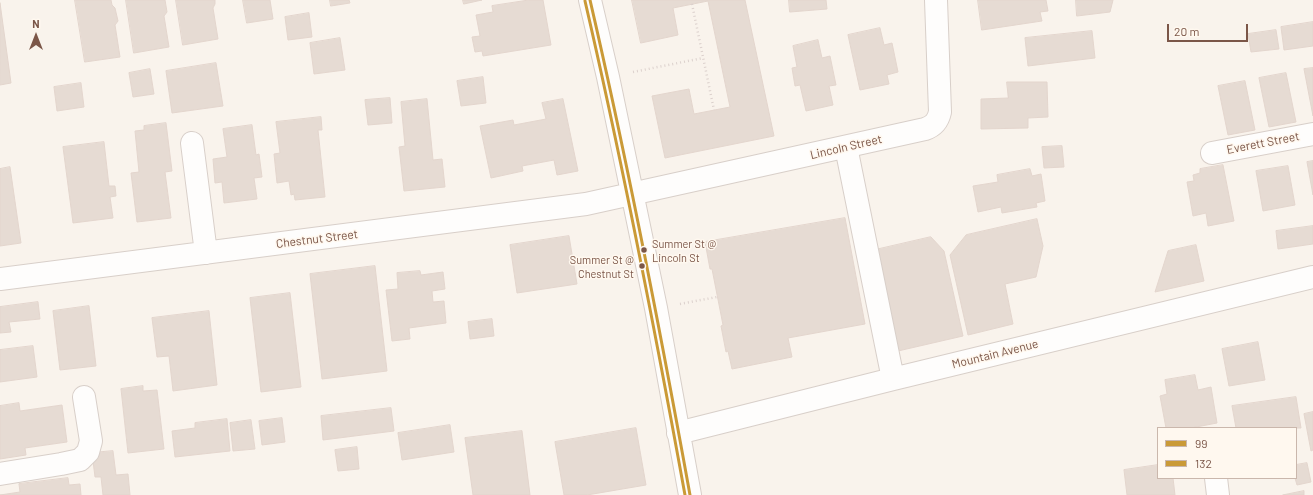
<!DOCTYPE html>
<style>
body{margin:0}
#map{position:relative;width:1313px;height:495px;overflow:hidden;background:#f9f3ec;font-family:Barlow,sans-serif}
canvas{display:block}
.legend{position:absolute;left:1157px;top:427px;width:140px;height:52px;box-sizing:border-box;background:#fff8ef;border:1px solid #cab7ac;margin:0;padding:5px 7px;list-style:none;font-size:12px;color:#7b5648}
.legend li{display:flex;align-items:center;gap:8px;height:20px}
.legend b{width:20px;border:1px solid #cab7ac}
.north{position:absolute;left:16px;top:16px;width:40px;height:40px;-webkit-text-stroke:3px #fff8ef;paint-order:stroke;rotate:0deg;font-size:11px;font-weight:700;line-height:16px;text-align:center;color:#7b5648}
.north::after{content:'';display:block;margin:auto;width:14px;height:18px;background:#7b5648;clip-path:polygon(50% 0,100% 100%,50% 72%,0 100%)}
.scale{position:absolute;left:1167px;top:24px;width:81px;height:18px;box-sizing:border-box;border:2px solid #7b5648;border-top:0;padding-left:5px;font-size:12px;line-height:14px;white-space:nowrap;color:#7b5648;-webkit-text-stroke:3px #fff8ef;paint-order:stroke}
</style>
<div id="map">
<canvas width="1313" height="495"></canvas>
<ul class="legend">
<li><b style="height:5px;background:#ca9a37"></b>99</li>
<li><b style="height:5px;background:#ca9a37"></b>132</li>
</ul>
<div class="north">N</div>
<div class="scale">20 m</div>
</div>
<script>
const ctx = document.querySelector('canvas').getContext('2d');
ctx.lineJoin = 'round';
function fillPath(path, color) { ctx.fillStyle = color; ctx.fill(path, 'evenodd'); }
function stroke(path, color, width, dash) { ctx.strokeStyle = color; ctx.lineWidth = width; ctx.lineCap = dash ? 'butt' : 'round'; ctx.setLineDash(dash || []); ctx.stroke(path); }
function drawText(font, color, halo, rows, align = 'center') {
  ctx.font = font + ' Barlow,sans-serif'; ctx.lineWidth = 3; ctx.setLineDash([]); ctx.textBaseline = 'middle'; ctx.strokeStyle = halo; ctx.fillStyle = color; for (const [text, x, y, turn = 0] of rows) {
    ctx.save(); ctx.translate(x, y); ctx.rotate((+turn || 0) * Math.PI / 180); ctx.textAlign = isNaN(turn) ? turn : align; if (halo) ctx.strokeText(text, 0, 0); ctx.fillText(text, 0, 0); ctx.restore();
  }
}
const building = new Path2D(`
 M 75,0 L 111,0 L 112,5 L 115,8 L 118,21 L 115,25 L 120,57 L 85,62 Z
 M 126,0 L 165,0 L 167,12 L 164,16 L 169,47 L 134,53 Z
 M 176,0 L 215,0 L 215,4 L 213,8 L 218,39 L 183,45 Z
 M 243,0 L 270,0 L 273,19 L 247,23 Z
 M 330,0 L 349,0 L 350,3 L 331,6 Z
 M 463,0 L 482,0 L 464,4 Z
 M 529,0 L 543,0 L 551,45 L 483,56 L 482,51 L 475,52 L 472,37 L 480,36 L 476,15 L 493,12 L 492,6 Z
 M 632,0 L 745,0 L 774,136 L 665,158 L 652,96 L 689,89 L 694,114 L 730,107 L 708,1 L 673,8 L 678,35 L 641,43 Z
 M 789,0 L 826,0 L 827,9 L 790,12 Z
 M 978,0 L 1046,0 L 1048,11 L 1040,12 L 1042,21 L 982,30 Z
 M 1076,0 L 1113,0 L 1110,12 L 1077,16 Z
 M 0,3 L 11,83 L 0,85 Z
 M 309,13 L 312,37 L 288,40 L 285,17 Z
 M 1313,22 L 1313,46 L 1284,50 L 1281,27 Z
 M 880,28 L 884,45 L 892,43 L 898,72 L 887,75 L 889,84 L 860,90 L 848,35 Z
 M 1276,30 L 1279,49 L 1251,52 L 1248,34 Z
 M 1092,31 L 1095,58 L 1028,66 L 1025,38 Z
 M 340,38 L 345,70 L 314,74 L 310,43 Z
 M 818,40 L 822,58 L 830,56 L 836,85 L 829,86 L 833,105 L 806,111 L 800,85 L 795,86 L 792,68 L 797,67 L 793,46 Z
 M 216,63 L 223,106 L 172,113 L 166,71 Z
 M 1313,68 L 1313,116 L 1304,69 Z
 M 150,69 L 154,94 L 133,97 L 129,73 Z
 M 1286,73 L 1296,122 L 1269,127 L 1259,78 Z
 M 483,77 L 486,103 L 461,106 L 457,81 Z
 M 1245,81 L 1255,130 L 1228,135 L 1218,86 Z
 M 1007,82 L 1047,82 L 1048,117 L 1028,118 L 1028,128 L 981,129 L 981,99 L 1008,98 Z
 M 81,83 L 84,107 L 57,111 L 54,87 Z
 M 390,98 L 392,123 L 368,125 L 365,100 Z
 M 427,99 L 433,160 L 442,159 L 445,187 L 404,191 L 399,147 L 405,146 L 401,102 Z
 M 563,99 L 578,171 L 557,175 L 554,160 L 522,166 L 523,171 L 491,178 L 480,126 L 513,120 L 514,125 L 546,119 L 542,103 Z
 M 321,117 L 322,130 L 318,130 L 325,197 L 295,200 L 294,194 L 291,195 L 289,181 L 277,183 L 274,154 L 280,153 L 276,122 Z
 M 166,123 L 172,171 L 165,172 L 171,218 L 137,222 L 131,173 L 139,172 L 135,131 L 144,130 L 144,126 Z
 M 252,125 L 256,155 L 259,154 L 262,177 L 254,178 L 257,199 L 224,203 L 222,182 L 215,183 L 213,159 L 227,157 L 223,129 Z
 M 104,142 L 109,186 L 115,186 L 116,196 L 110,197 L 113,218 L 73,223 L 63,147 Z
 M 1062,146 L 1064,167 L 1044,168 L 1042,147 Z
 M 1313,161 L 1313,195 L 1307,162 Z
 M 1223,165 L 1234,221 L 1208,226 L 1206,213 L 1193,216 L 1187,182 L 1194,181 L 1193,175 L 1200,173 L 1200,169 Z
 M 1288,166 L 1295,205 L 1263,211 L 1256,171 Z
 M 10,167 L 21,243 L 0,246 L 0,169 Z
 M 1030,169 L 1032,176 L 1041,174 L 1045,201 L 1036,203 L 1037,207 L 1002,213 L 1001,207 L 978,212 L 973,186 L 998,182 L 997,175 Z
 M 845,218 L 865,324 L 788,338 L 792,357 L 732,369 L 728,351 L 726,352 L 721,326 L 723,325 L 712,269 L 710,269 L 705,242 Z
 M 1037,219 L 1043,246 L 1036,277 L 1005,284 L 1013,324 L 968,335 L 950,255 L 966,235 Z
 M 1313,226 L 1313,244 L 1278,249 L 1276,231 Z
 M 569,236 L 577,284 L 517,293 L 510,245 Z
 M 931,237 L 944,251 L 963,336 L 898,351 L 875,250 Z
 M 1196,245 L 1204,281 L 1155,292 L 1168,251 Z
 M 375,266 L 387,371 L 322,379 L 310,274 Z
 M 420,271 L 421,275 L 443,272 L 445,289 L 432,291 L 433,302 L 444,301 L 446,323 L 409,328 L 410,339 L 392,341 L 386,290 L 398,289 L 397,273 Z
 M 290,293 L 301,387 L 261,392 L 250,298 Z
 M 38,302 L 40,319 L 9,322 L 11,332 L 0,333 L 0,307 Z
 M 89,306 L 96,366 L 60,370 L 53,311 Z
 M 209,311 L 217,385 L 173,391 L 169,356 L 157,357 L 152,318 Z
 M 492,319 L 494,336 L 470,339 L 468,322 Z
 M 1258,342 L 1265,380 L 1229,386 L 1222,349 Z
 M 33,346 L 37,377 L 0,382 L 0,350 Z
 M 1195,375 L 1198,390 L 1211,387 L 1217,423 L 1191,428 L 1166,428 L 1160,396 L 1167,394 L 1165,380 Z
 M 143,386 L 143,391 L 157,390 L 164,449 L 128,453 L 121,389 Z
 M 1296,397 L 1301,428 L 1236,428 L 1232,406 Z
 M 19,403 L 20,411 L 62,405 L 67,442 L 25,448 L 26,455 L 0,459 L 0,406 Z
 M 391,408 L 394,431 L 323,440 L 321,416 Z
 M 1313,412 L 1313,450 L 1311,451 L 1304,414 Z
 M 282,418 L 285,442 L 262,445 L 259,421 Z
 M 227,419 L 230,451 L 175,457 L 172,431 L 195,428 L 195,423 Z
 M 251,420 L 255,449 L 233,451 L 230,423 Z
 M 450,425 L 454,452 L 402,460 L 398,433 Z
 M 636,428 L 646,485 L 587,495 L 564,495 L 555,442 Z
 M 522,431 L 530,495 L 473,495 L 465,438 Z
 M 357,447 L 359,469 L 338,471 L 335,450 Z
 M 113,451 L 116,475 L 128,474 L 130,495 L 103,495 L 101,477 L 95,477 L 92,453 Z
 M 1307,463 L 1311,482 L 1297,485 L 1295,478 L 1296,465 Z
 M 1158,465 L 1158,478 L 1173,478 L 1175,495 L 1127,495 L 1124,470 Z
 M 68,478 L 69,485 L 80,484 L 81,495 L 0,495 L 20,492 L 19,484 Z
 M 1304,491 L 1304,495 L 1283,495 Z`);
fillPath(building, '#e6dbd3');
stroke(building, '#e3d5cd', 1);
const minor = new Path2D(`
 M 590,0 L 608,77 L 656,308 L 690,495
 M 192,143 L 206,253
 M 846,147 L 893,379
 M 1212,153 L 1313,134
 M 0,279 L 586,204 L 925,129 C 934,126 938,121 940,112 L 936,0
 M 678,433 L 893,379 L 1313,277
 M 0,474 L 61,464 L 80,460 L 88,452 L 91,441 L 84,397
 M 1216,478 L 1218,495`);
stroke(minor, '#d8cfc9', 24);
stroke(new Path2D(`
 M 692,4 L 714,110
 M 633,72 L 703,58
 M 680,304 L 717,297`), '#dcd1cd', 2.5, [1, 3]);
stroke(minor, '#fefdfc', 22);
stroke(new Path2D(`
 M 590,0 C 628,164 660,329 690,495`), '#ca9a37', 3);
stroke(new Path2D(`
 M 585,1 C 623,165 655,330 685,495`), '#ca9a37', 3);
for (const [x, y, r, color] of [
 [644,250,3.5,"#7b5648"],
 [642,266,3.5,"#7b5648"]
]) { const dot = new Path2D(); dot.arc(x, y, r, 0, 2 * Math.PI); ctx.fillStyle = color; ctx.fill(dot); stroke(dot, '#fff8ef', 1.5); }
drawText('11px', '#7b5648', '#fff8ef', [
 ["Summer St @",652,244],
 ["Lincoln St",652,258],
 ["Summer St @",634,260,"right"],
 ["Chestnut St",634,274,"right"]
], 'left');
drawText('12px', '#7b5648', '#fff8ef', [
 ["Everett Street",1263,143,-11],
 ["Lincoln Street",846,147,-13],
 ["Chestnut Street",317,239,-7],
 ["Mountain Avenue",995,354,-14]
]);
</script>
